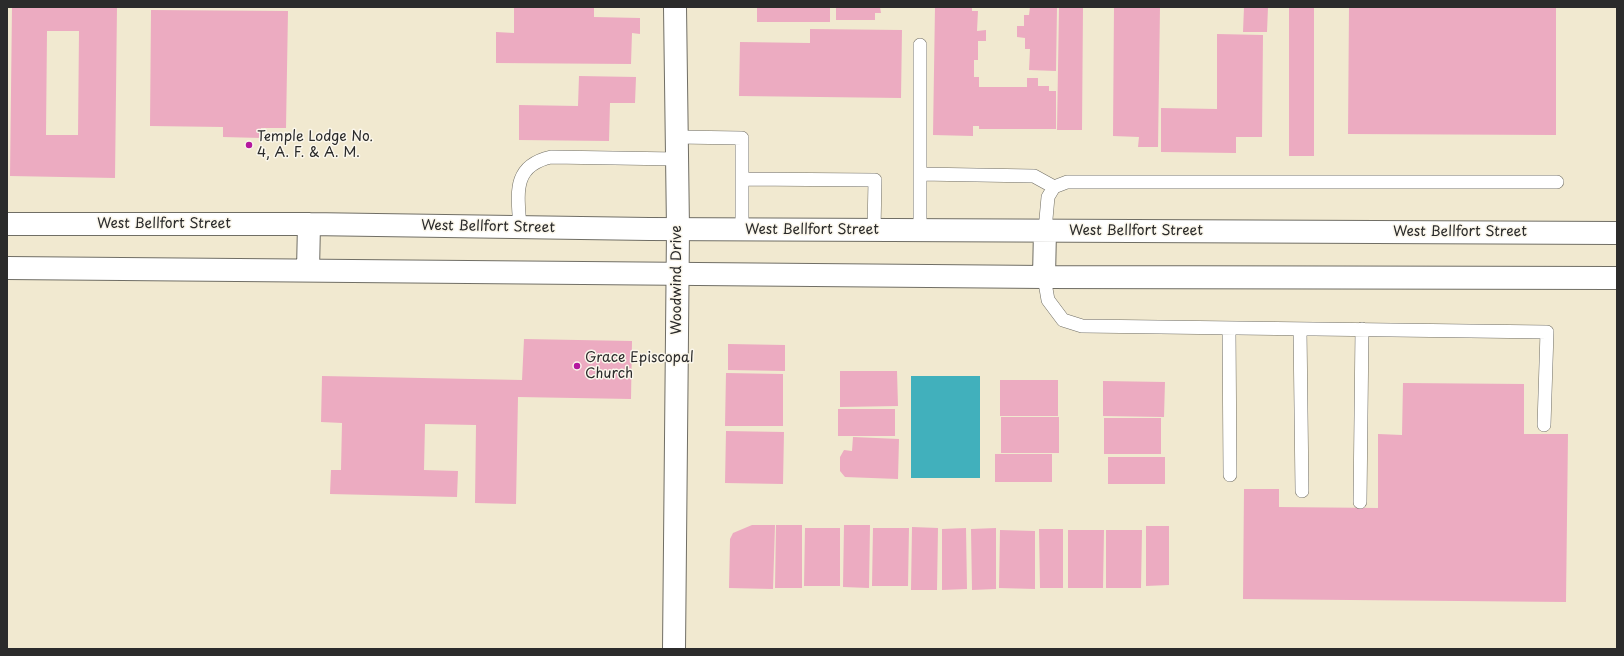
<!DOCTYPE html>
<style>
body{margin:0}
#map{position:relative;width:1624px;height:656px;overflow:hidden;background:#f1e9d0;font-family:"Playpen Sans",sans-serif}
canvas{display:block}
.frame{position:absolute;inset:0;border:8px solid #2b2b2b;pointer-events:none}
</style>
<div id="map">
<canvas width="1624" height="656"></canvas>
<div class="frame"></div>
</div>
<script>
const ctx = document.querySelector('canvas').getContext('2d');
ctx.lineJoin = 'round';
function fillPath(path, color) { ctx.fillStyle = color; ctx.fill(path, 'evenodd'); }
function stroke(path, color, width, dash) { ctx.strokeStyle = color; ctx.lineWidth = width; ctx.lineCap = dash ? 'butt' : 'round'; ctx.setLineDash(dash || []); ctx.stroke(path); }
function drawText(font, color, halo, rows, align = 'center') {
  ctx.font = font + ' "Playpen Sans",sans-serif'; ctx.lineWidth = 3; ctx.setLineDash([]); ctx.textBaseline = 'middle'; ctx.strokeStyle = halo; ctx.fillStyle = color; for (const [text, x, y, turn = 0] of rows) {
    ctx.save(); ctx.translate(x, y); ctx.rotate((+turn || 0) * Math.PI / 180); ctx.textAlign = isNaN(turn) ? turn : align; if (halo) ctx.strokeText(text, 0, 0); ctx.fillText(text, 0, 0); ctx.restore();
  }
}
fillPath(new Path2D(`
 M 911,376 L 980,376 L 980,478 L 911,478 Z`), '#41b0bc');
fillPath(new Path2D(`
 M 12,7 L 117,7 L 115,178 L 10,176 ZM 47,31 L 79,31 L 78,135 L 46,135 Z
 M 514,7 L 594,7 L 594,17 L 640,18 L 640,34 L 632,33 L 631,64 L 496,63 L 496,32 L 514,33 Z
 M 757,7 L 830,7 L 830,22 L 757,22 Z
 M 836,7 L 880,7 L 881,13 L 875,13 L 875,20 L 836,20 Z
 M 935,7 L 972,7 L 972,11 L 978,11 L 977,31 L 986,30 L 986,41 L 978,41 L 978,60 L 974,60 L 974,77 L 979,77 L 979,87 L 1027,87 L 1027,78 L 1038,78 L 1038,86 L 1049,86 L 1049,91 L 1056,91 L 1056,129 L 979,129 L 979,126 L 973,126 L 973,136 L 933,135 Z
 M 1030,7 L 1057,7 L 1056,71 L 1029,70 L 1030,49 L 1025,49 L 1025,38 L 1017,37 L 1017,26 L 1024,26 L 1024,15 L 1029,15 Z
 M 1059,7 L 1083,7 L 1082,130 L 1057,130 Z
 M 1114,7 L 1160,7 L 1158,147 L 1138,147 L 1139,137 L 1113,136 Z
 M 1244,7 L 1268,7 L 1267,32 L 1243,32 Z
 M 1289,7 L 1314,7 L 1314,156 L 1289,156 Z
 M 1349,7 L 1556,7 L 1556,135 L 1348,134 Z
 M 151,10 L 288,11 L 286,128 L 261,128 L 261,138 L 223,137 L 223,127 L 150,126 Z
 M 810,29 L 902,30 L 901,98 L 739,96 L 740,42 L 810,43 Z
 M 1217,34 L 1263,35 L 1262,137 L 1236,137 L 1236,153 L 1161,152 L 1161,108 L 1217,109 Z
 M 579,76 L 636,77 L 635,103 L 610,103 L 609,141 L 519,140 L 519,105 L 578,106 Z
 M 524,339 L 632,341 L 631,399 L 518,397 L 516,504 L 475,503 L 476,425 L 425,424 L 424,470 L 458,471 L 457,497 L 330,494 L 331,470 L 341,470 L 342,423 L 321,422 L 322,376 L 522,380 Z
 M 728,344 L 785,345 L 785,371 L 728,370 Z
 M 840,371 L 897,371 L 898,406 L 840,407 Z
 M 726,373 L 783,374 L 783,426 L 725,426 Z
 M 1000,380 L 1058,380 L 1058,416 L 1000,416 Z
 M 1103,381 L 1165,382 L 1164,417 L 1103,416 Z
 M 1403,383 L 1524,384 L 1524,434 L 1568,434 L 1566,602 L 1243,599 L 1244,489 L 1279,489 L 1279,507 L 1378,508 L 1378,434 L 1402,435 Z
 M 838,409 L 895,409 L 895,436 L 838,436 Z
 M 1001,417 L 1059,417 L 1059,453 L 1001,453 Z
 M 1104,418 L 1161,418 L 1161,454 L 1104,454 Z
 M 726,431 L 784,432 L 783,484 L 725,483 Z
 M 853,437 L 899,439 L 898,479 L 845,477 L 840,471 L 840,457 L 844,450 L 852,451 Z
 M 995,454 L 1052,454 L 1052,482 L 995,482 Z
 M 1108,457 L 1165,457 L 1165,484 L 1108,484 Z
 M 752,525 L 775,525 L 773,589 L 729,588 L 730,539 L 733,533 Z
 M 776,525 L 802,525 L 802,588 L 775,588 Z
 M 844,525 L 870,525 L 869,588 L 843,587 Z
 M 1146,526 L 1169,526 L 1169,585 L 1146,586 Z
 M 912,527 L 938,528 L 937,590 L 911,590 Z
 M 805,528 L 840,528 L 840,586 L 804,586 Z
 M 873,528 L 909,528 L 908,586 L 872,586 Z
 M 966,528 L 967,589 L 942,590 L 942,529 Z
 M 996,528 L 996,589 L 972,590 L 971,529 Z
 M 1039,529 L 1063,529 L 1063,588 L 1040,588 Z
 M 1000,530 L 1035,531 L 1035,589 L 999,588 Z
 M 1068,530 L 1104,530 L 1103,588 L 1068,588 Z
 M 1106,530 L 1142,530 L 1141,588 L 1106,588 Z`), '#ecabc1');
const lane = new Path2D(`
 M 920,45 L 920,230
 M 677,137 L 742,138 L 742,179 L 875,180 L 874,230
 M 920,174 L 1034,176 L 1054,187
 M 520,228 C 518,195 511,166 551,157 L 677,159
 M 742,230 L 742,179
 M 1045,230 L 1048,197 L 1054,187 L 1067,182 L 1557,182
 M 1044,277 L 1048,300 L 1063,320 L 1082,326 L 1547,332 L 1544,425
 M 1229,328 L 1230,475
 M 1300,329 L 1302,491
 M 1360,502 L 1362,329`);
const street = new Path2D(`
 M 674,649 L 678,229 L 675,7`);
const secondary = new Path2D(`
 M 7,224 L 309,224 L 649,229 L 1617,233
 M 7,268 L 1044,277 L 1617,278
 M 308,270 L 309,224
 M 1044,277 L 1045,230`);
stroke(lane, '#706e65', 14);
stroke(street, '#706e65', 24);
stroke(secondary, '#706e65', 24);
stroke(lane, '#fff', 13);
stroke(street, '#fff', 22);
stroke(secondary, '#fff', 22);
for (const [x, y, r, color] of [
 [249,145,4,"#b5179e"],
 [577,366,4,"#b5179e"]
]) { const dot = new Path2D(); dot.arc(x, y, r, 0, 2 * Math.PI); ctx.fillStyle = color; ctx.fill(dot); stroke(dot, '#fbf7ec', 1.5); }
drawText('14px', '#2b2b2b', '#fbf7ec', [
 ["Temple Lodge No.",257,137],
 ["4, A. F. & A. M.",257,153],
 ["Grace Episcopal",585,358],
 ["Church",585,374]
], 'left');
drawText('14px', '#2b2b2b', '#fbf7ec', [
 ["West Bellfort Street",164,224],
 ["West Bellfort Street",488,227,1],
 ["West Bellfort Street",812,230],
 ["West Bellfort Street",1136,231],
 ["West Bellfort Street",1460,232],
 ["Woodwind Drive",677,280,-90]
]);
</script>
